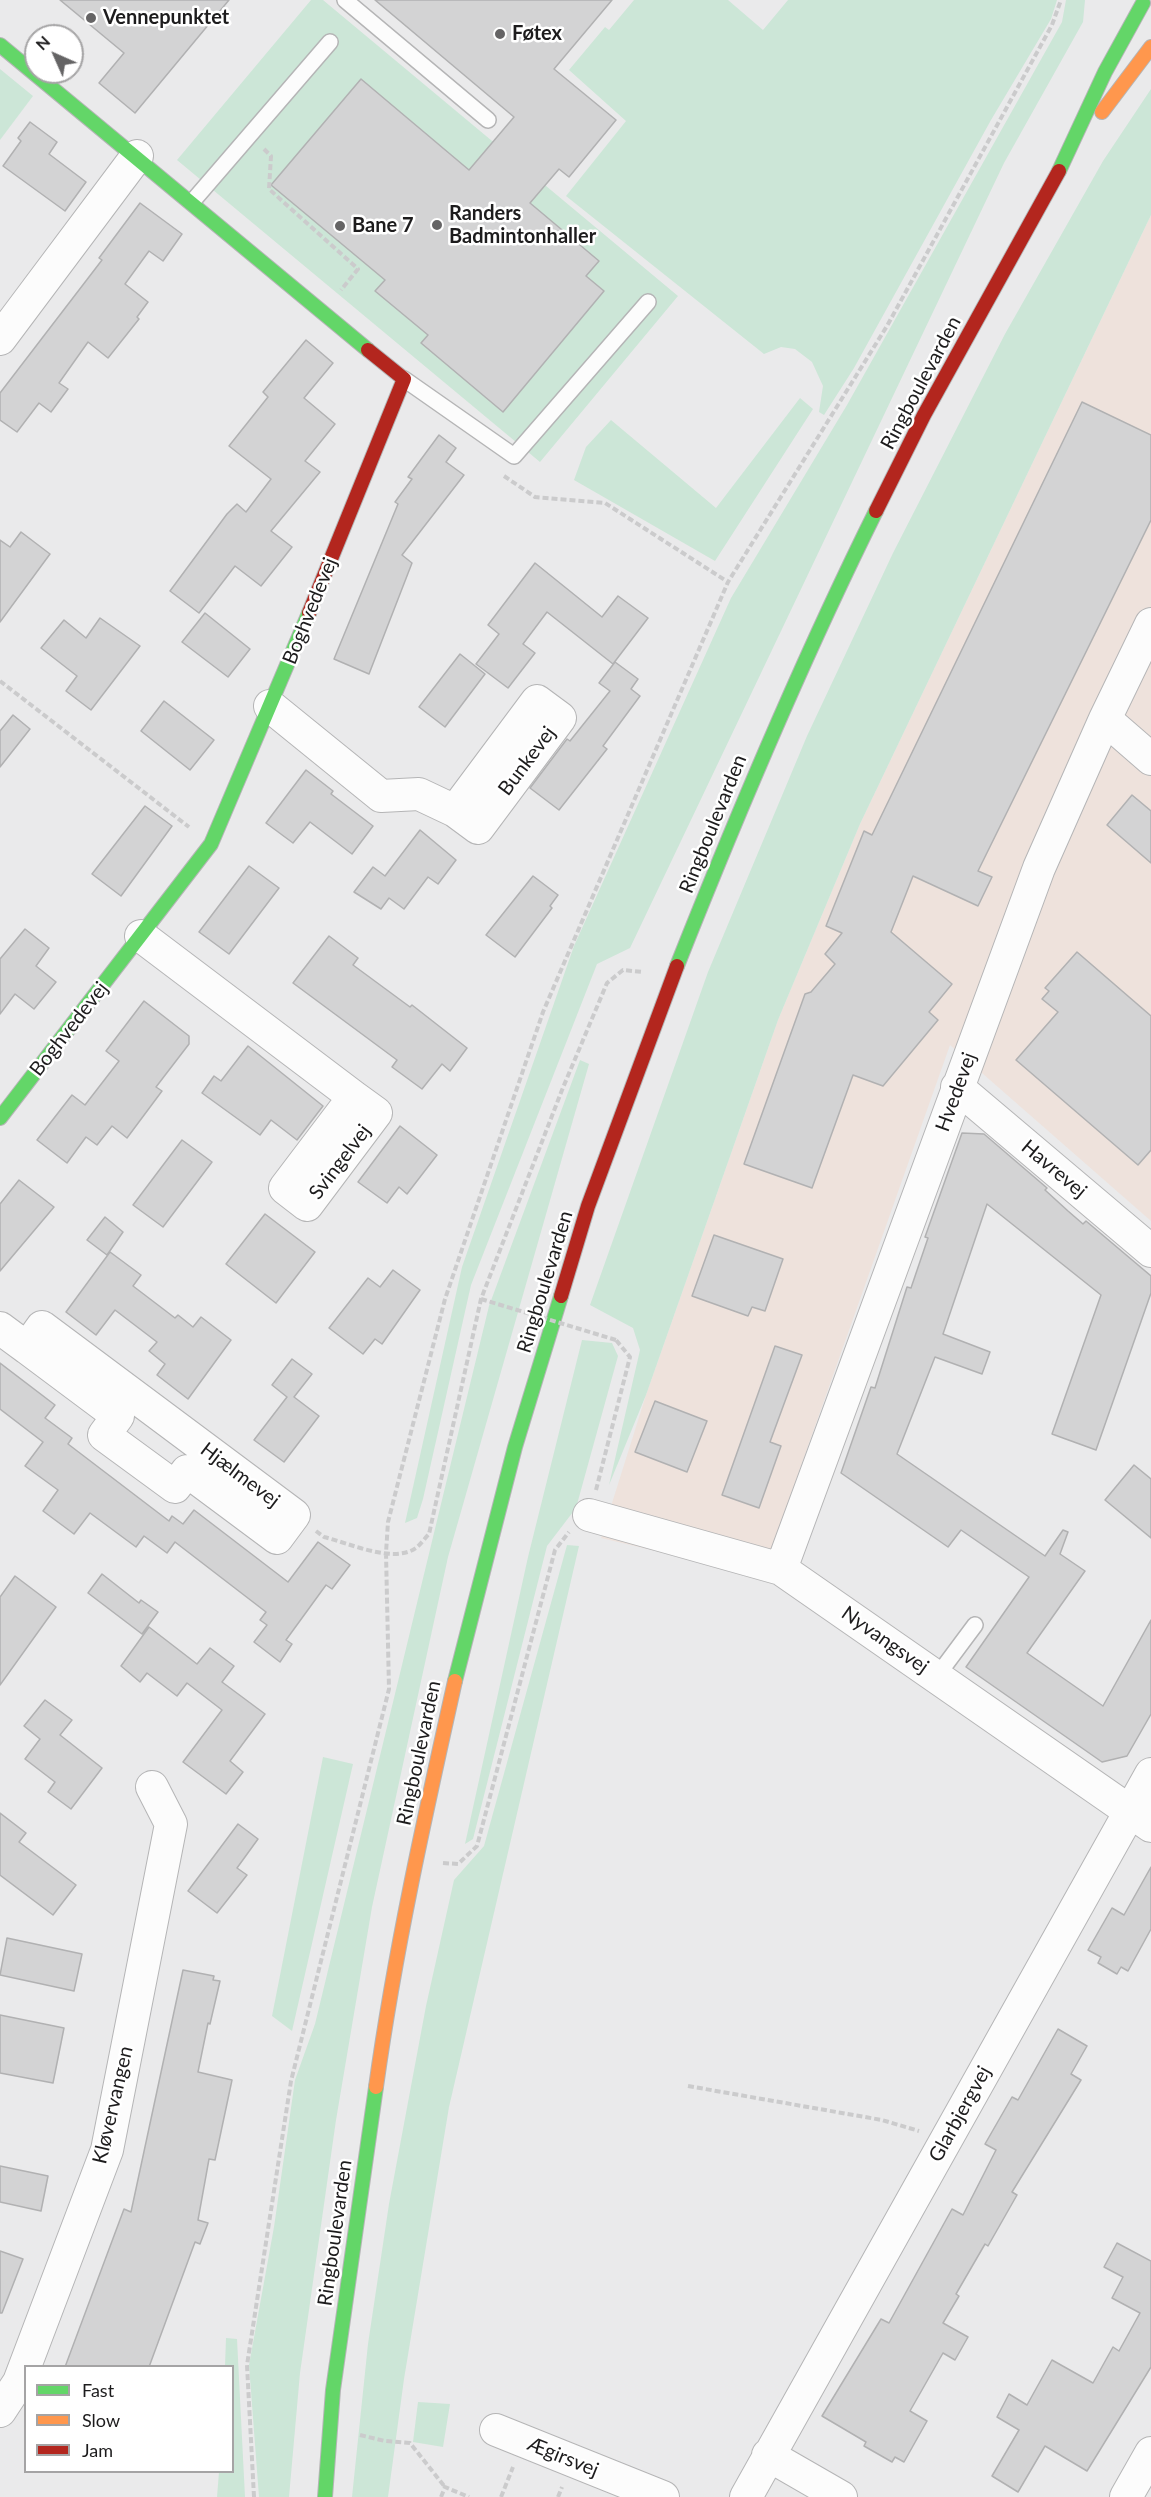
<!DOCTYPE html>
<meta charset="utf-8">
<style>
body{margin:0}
#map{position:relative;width:1151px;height:2497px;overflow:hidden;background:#eaeaeb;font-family:Lato,sans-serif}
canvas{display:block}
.legend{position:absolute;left:24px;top:2365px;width:210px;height:108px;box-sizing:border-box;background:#fff;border:2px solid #a5a4a5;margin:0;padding:8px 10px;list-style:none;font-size:18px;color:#1d1c1d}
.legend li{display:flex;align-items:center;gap:12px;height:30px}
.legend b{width:30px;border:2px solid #a5a4a5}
.north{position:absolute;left:24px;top:24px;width:60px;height:60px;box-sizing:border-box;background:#fff;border:2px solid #a5a4a5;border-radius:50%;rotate:315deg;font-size:16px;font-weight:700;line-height:24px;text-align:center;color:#1d1c1d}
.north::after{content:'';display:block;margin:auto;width:21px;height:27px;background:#656465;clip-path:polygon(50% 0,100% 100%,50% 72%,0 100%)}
</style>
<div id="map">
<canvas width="1151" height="2497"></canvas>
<ul class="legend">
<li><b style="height:8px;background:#63d668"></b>Fast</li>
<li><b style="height:8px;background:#ff974d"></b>Slow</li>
<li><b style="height:8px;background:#b3261e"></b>Jam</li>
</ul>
<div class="north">N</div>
</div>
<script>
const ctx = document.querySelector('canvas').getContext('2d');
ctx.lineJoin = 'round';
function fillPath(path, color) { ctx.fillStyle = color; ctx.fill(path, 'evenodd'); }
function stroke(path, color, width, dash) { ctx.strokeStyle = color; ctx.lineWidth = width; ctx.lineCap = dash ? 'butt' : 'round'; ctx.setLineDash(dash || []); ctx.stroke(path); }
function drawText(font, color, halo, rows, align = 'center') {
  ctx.font = font + ' Lato,sans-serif'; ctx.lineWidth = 5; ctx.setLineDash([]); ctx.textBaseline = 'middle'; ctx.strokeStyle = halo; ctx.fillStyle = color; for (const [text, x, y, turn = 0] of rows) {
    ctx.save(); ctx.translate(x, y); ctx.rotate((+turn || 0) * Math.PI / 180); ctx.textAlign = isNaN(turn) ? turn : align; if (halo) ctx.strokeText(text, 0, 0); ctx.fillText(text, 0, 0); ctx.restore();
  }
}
fillPath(new Path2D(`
 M 1151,215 L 1151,1221 L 950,1045 L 762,1576 L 601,1538 L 646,1395 L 778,1020 L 860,824 Z`), '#eee2dc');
fillPath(new Path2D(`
 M 311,0 L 323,0 L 678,296 L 540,462 L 177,160 Z
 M 634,0 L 728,0 L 763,30 L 788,0 L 1057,0 L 1051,19 L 991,120 L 854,368 L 824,415 L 819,412 L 823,386 L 812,362 L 795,349 L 781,347 L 764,354 L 566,196 L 626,121 L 569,70 L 605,27 L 609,30 Z
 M 1066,0 L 1085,0 L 1083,22 L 1004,163 L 630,948 L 597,964 L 471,1285 L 423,1499 L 417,1518 L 405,1523 L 462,1267 L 574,946 L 731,598 L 847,405 L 1062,22 Z
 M 0,69 L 33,96 L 0,140 Z
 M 1151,89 L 1151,215 L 860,824 L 778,1020 L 646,1395 L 609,1485 L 640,1350 L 633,1328 L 590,1305 L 708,972 L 807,736 L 893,553 L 1005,334 L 1103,161 Z
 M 800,398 L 813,409 L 715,561 L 574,480 L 586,447 L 611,420 L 716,508 Z
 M 580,1060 L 589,1064 L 448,1557 L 372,1907 L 336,2120 L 300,2373 L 289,2497 L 259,2497 L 249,2365 L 274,2227 L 295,2080 L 315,2024 L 489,1306 Z
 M 582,1340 L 612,1343 L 618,1356 L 576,1508 L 547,1546 L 473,1839 L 465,1844 L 528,1557 Z
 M 567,1545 L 579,1546 L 449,2107 L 404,2379 L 388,2497 L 352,2497 L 368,2344 L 389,2204 L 426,2006 L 454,1880 L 484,1846 Z
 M 323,1757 L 353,1764 L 292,2031 L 272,2016 Z
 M 226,2338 L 237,2339 L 245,2497 L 217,2497 L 219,2472 L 232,2472 L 232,2366 L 225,2366 Z
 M 418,2402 L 450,2404 L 443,2447 L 413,2442 Z`), '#cce6d7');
const building = new Path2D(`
 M 60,0 L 229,0 L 135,113 L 99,83 L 124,53 Z
 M 375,0 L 612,0 L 554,69 L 616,120 L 569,177 L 559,169 L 530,203 L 599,261 L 586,276 L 604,291 L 503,412 L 421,343 L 428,335 L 375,291 L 385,280 L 271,185 L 361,79 L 469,170 L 514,117 Z
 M 30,122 L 57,142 L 49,154 L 86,182 L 65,211 L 3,166 L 21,141 L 18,138 Z
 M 140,203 L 182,234 L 163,261 L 149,251 L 125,284 L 148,302 L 137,317 L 139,319 L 108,358 L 88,342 L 59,383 L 68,389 L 51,412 L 39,403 L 17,432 L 0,420 L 0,393 L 102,260 L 99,258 Z
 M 306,340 L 333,363 L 304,398 L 335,424 L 305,461 L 320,472 L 271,531 L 292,547 L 261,586 L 235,566 L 199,613 L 170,591 L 227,514 L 237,504 L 246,512 L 271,479 L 229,446 L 268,397 L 263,392 Z
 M 1082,402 L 1151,435 L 1151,520 L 978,871 L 992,877 L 978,906 L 913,876 L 891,932 L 952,984 L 929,1012 L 938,1020 L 883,1086 L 853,1075 L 812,1188 L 744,1164 L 805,994 L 811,992 L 835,964 L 825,954 L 842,933 L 826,926 L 864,831 L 872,835 Z
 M 439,435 L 456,448 L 446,462 L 464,475 L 402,555 L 412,563 L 369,674 L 334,659 L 398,504 L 395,502 L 412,479 L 408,477 Z
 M 21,532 L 50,554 L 0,622 L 0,540 L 10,547 Z
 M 535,563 L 602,617 L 618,596 L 648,618 L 613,664 L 547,612 L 523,644 L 535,653 L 508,688 L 476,664 L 499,634 L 488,625 Z
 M 205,613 L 250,649 L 228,677 L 182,642 Z
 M 100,618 L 140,646 L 91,710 L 66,691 L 77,676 L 41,648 L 64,620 L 86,638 Z
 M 460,654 L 485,674 L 445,727 L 419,707 Z
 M 615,662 L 638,679 L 631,689 L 640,696 L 603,746 L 607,749 L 559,810 L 530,788 L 567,739 L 570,741 L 610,691 L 599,683 Z
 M 164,701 L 214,740 L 190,770 L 141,731 Z
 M 13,715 L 30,729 L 0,767 L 0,731 Z
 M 306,770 L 333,791 L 331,794 L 373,826 L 352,854 L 310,822 L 293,843 L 266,823 Z
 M 1132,795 L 1151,811 L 1151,863 L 1107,825 Z
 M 145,806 L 172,826 L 121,896 L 92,874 Z
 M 420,830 L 456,860 L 438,884 L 428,877 L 404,909 L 389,898 L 381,909 L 354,892 L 373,867 L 385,876 Z
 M 249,866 L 279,888 L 229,954 L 199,932 Z
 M 533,876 L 558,895 L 550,906 L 552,908 L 515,957 L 486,935 Z
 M 25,929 L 49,948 L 36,966 L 56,982 L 34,1009 L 15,994 L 0,1014 L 0,959 Z
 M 329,936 L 358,958 L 353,965 L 410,1007 L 412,1005 L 467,1048 L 450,1071 L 442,1064 L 422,1089 L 392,1067 L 397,1060 L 293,983 Z
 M 1077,952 L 1151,1016 L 1151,1150 L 1138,1165 L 1016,1060 L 1058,1012 L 1042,999 L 1049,991 L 1045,988 Z
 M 144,1001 L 189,1036 L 189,1044 L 156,1087 L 162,1091 L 127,1138 L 112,1126 L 97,1145 L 86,1137 L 67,1163 L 37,1140 L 72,1095 L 85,1105 L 119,1061 L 106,1051 Z
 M 248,1046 L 323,1106 L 297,1140 L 271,1120 L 260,1135 L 202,1093 L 214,1076 L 221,1081 Z
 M 400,1126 L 437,1155 L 407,1194 L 399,1187 L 387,1203 L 358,1182 Z
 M 962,1133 L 984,1134 L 1047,1188 L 1045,1190 L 1068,1211 L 1083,1224 L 1086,1221 L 1151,1276 L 1151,1293 L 1096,1450 L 1052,1434 L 1101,1295 L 987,1204 L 943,1334 L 990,1352 L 982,1374 L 935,1357 L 897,1454 L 1045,1556 L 1063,1530 L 1068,1532 L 1060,1554 L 1085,1571 L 1027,1653 L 1103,1706 L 1151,1620 L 1151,1714 L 1127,1756 L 1102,1762 L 966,1667 L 1029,1577 L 961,1530 L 948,1547 L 841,1473 L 871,1387 L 875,1388 L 907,1287 L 911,1288 L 928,1238 L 925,1237 Z
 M 182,1140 L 212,1162 L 163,1227 L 133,1205 Z
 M 19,1180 L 54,1207 L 0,1271 L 0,1204 Z
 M 265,1214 L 315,1252 L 276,1303 L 226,1264 Z
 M 105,1217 L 123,1232 L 107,1255 L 87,1240 Z
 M 714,1235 L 783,1259 L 765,1311 L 752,1307 L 748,1316 L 692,1296 Z
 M 110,1252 L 141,1275 L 133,1286 L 175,1318 L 178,1315 L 193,1327 L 201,1317 L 231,1340 L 188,1399 L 157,1375 L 165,1364 L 149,1351 L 157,1342 L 115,1310 L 96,1335 L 66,1312 Z
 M 393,1270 L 420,1290 L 382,1344 L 375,1339 L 363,1354 L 329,1328 L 368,1278 L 380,1287 Z
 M 775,1346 L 802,1355 L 770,1442 L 781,1446 L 759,1508 L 722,1495 Z
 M 292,1359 L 312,1374 L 294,1397 L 319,1416 L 284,1462 L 254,1440 L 287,1397 L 272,1385 Z
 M 0,1363 L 55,1405 L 45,1418 L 72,1438 L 68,1444 L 169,1521 L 172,1516 L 183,1524 L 194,1510 L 288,1582 L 318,1542 L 350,1565 L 332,1589 L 326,1585 L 286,1640 L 292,1644 L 280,1662 L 254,1642 L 267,1625 L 260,1620 L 266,1612 L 175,1542 L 167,1553 L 144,1536 L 136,1547 L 90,1513 L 74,1534 L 43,1511 L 58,1490 L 25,1466 L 43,1442 L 0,1409 Z
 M 655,1401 L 707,1421 L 687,1472 L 635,1452 Z
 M 1134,1465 L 1151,1479 L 1151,1538 L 1105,1500 Z
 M 102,1574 L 139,1603 L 141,1600 L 158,1612 L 142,1634 L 88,1593 Z
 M 15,1576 L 56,1607 L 0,1685 L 0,1597 Z
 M 149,1627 L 197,1664 L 210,1648 L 234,1666 L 222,1682 L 265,1714 L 230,1761 L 243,1772 L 226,1794 L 183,1762 L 222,1710 L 187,1683 L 177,1696 L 147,1673 L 140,1682 L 121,1666 Z
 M 45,1700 L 72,1720 L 60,1735 L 102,1768 L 71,1809 L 48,1792 L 55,1782 L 25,1759 L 40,1739 L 24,1726 Z
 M 0,1813 L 26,1833 L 19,1842 L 76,1885 L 53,1915 L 0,1875 Z
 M 238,1824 L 258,1839 L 237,1868 L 247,1875 L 217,1913 L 188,1891 Z
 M 1151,1867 L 1151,1929 L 1128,1971 L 1121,1967 L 1117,1974 L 1098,1963 L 1101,1957 L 1088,1950 L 1112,1908 L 1124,1915 Z
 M 7,1938 L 82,1954 L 74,1991 L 0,1975 Z
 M 183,1970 L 214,1976 L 213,1980 L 220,1981 L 210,2024 L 208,2023 L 198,2072 L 232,2080 L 215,2160 L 209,2159 L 198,2220 L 208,2223 L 200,2244 L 195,2242 L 149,2367 L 65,2367 L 124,2209 L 131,2212 Z
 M 0,2015 L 64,2028 L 53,2083 L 0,2073 Z
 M 1058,2029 L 1087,2046 L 1071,2074 L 1081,2080 L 1012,2192 L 1017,2195 L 988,2246 L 985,2244 L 956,2294 L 959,2296 L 943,2323 L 968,2337 L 955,2360 L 943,2353 L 910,2411 L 927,2421 L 904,2462 L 895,2457 L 892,2462 L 864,2446 L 866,2442 L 822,2416 L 881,2319 L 889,2323 L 952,2209 L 963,2215 L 996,2150 L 985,2144 L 1012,2097 L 1018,2100 Z
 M 0,2166 L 48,2176 L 41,2211 L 0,2202 Z
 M 1117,2243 L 1151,2261 L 1151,2367 L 1087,2471 L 1045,2446 L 1018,2492 L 992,2476 L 1019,2430 L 997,2417 L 1009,2394 L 1027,2405 L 1052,2360 L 1093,2383 L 1113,2347 L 1119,2351 L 1140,2313 L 1112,2298 L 1123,2277 L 1104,2267 Z
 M 0,2251 L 23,2259 L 2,2313 L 0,2313 Z`);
fillPath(building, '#d3d3d4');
stroke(building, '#b1b1b2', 1.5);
const lane = new Path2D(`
 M 345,0 L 488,120
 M 192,202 L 330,42
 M 404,379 L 514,456 L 648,302
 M 937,1676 L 975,1625`);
const street = new Path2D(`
 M 0,339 L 137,156
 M 270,706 L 381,796 L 419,794 L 455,811 L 537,701 L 560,718 L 478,828 L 455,811
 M 1105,719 L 1151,759
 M 141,936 L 354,1097 L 376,1113 L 307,1205 L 285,1188 L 354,1097
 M 957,1087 L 1151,1251
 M 0,1328 L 27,1348 L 42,1327 L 294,1515 L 277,1538 L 187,1471 L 175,1487 L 104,1435 L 118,1416 L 27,1348
 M 589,1515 L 781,1569 L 1151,1826
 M 781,1569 L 1039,868 L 1105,719 L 1151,624
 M 0,2411 L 19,2382 L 107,2150 L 171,1824 L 152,1787
 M 496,2430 L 663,2497
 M 768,2455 L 841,2497
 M 746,2497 L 1151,1774
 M 1126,2497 L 1151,2453`);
const fast = new Path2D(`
 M 0,45 L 368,350
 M 1059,171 L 1105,72 L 1143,3
 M 677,966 C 738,812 802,660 876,511
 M 0,1118 L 211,844 L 309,613
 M 455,1681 L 515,1447 L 561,1296
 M 325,2497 L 333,2390 L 376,2087`);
const slow = new Path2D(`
 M 1102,112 L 1151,47
 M 376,2087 C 395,1950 425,1815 455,1681`);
const jam = new Path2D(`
 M 876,511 L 924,415 L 1059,171
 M 309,613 L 404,379 L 368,350
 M 561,1296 L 588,1206 L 677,966`);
stroke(lane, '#b5b5b6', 18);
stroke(street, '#b5b5b6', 34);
stroke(fast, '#b5b5b6', 16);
stroke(slow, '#b5b5b6', 16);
stroke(jam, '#b5b5b6', 16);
stroke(new Path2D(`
 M 264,149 L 271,156 L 269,189 L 358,269 L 341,290
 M 504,476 L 535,497 L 605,503 L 728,582
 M 0,681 L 189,827
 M 596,1490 L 630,1357 L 616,1340
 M 316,1531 L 324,1537 C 349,1543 393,1564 416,1548 C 421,1544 425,1538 429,1534 L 481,1299 L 562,1090 L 607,983 L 623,970 L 643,972
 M 443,1863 L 458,1864 L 477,1846 L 555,1550 L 569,1532
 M 688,2086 L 882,2120 L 919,2131
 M 360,2435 L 385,2441 L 410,2443 L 445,2487
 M 254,2497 L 247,2365 L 291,2081 L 389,1689 L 386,1553 L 388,1522 L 445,1299 L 543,1012 L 728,582 L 887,326 L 1052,25 L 1061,0
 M 441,2497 L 445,2487 L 469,2497
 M 501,2497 L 513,2467
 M 558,2497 L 562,2487`), '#cbcbcc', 4, [6, 3]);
stroke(lane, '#fcfcfc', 15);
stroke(street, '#fcfcfc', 32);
stroke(fast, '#63d668', 14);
stroke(slow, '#ff974d', 14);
stroke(jam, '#b3261e', 14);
stroke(new Path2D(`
 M 481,1299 L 616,1340`), '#cbcbcc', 4, [6, 3]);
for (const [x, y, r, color] of [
 [91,18,6,"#656465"],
 [500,34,6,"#656465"],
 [437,225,6,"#656465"],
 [340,226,6,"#656465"]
]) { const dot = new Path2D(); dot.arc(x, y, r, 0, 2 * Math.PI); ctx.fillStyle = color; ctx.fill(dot); stroke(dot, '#fff', 2); }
drawText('bold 20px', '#1d1c1d', '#fff', [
 ["Vennepunktet",103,18],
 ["Føtex",512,34],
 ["Randers",449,214],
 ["Badmintonhaller",449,237],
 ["Bane 7",352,226]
], 'left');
drawText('20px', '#1d1c1d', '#fff', [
 ["Ringboulevarden",921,383,-62],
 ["Boghvedevej",310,611,-68],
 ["Bunkevej",527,761,-53],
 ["Ringboulevarden",713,824,-68],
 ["Boghvedevej",69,1029,-52],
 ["Hvedevej",956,1092,-70],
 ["Svingelvej",340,1162,-53],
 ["Havrevej",1054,1169,40],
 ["Ringboulevarden",545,1282,-73],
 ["Hjælmevej",240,1475,37],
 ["Nyvangsvej",885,1640,35],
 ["Ringboulevarden",419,1753,-78],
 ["Kløvervangen",113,2105,-77],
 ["Glarbjergvej",960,2114,-61],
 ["Ringboulevarden",335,2233,-82],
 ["Ægirsvej",563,2457,22]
]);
</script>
